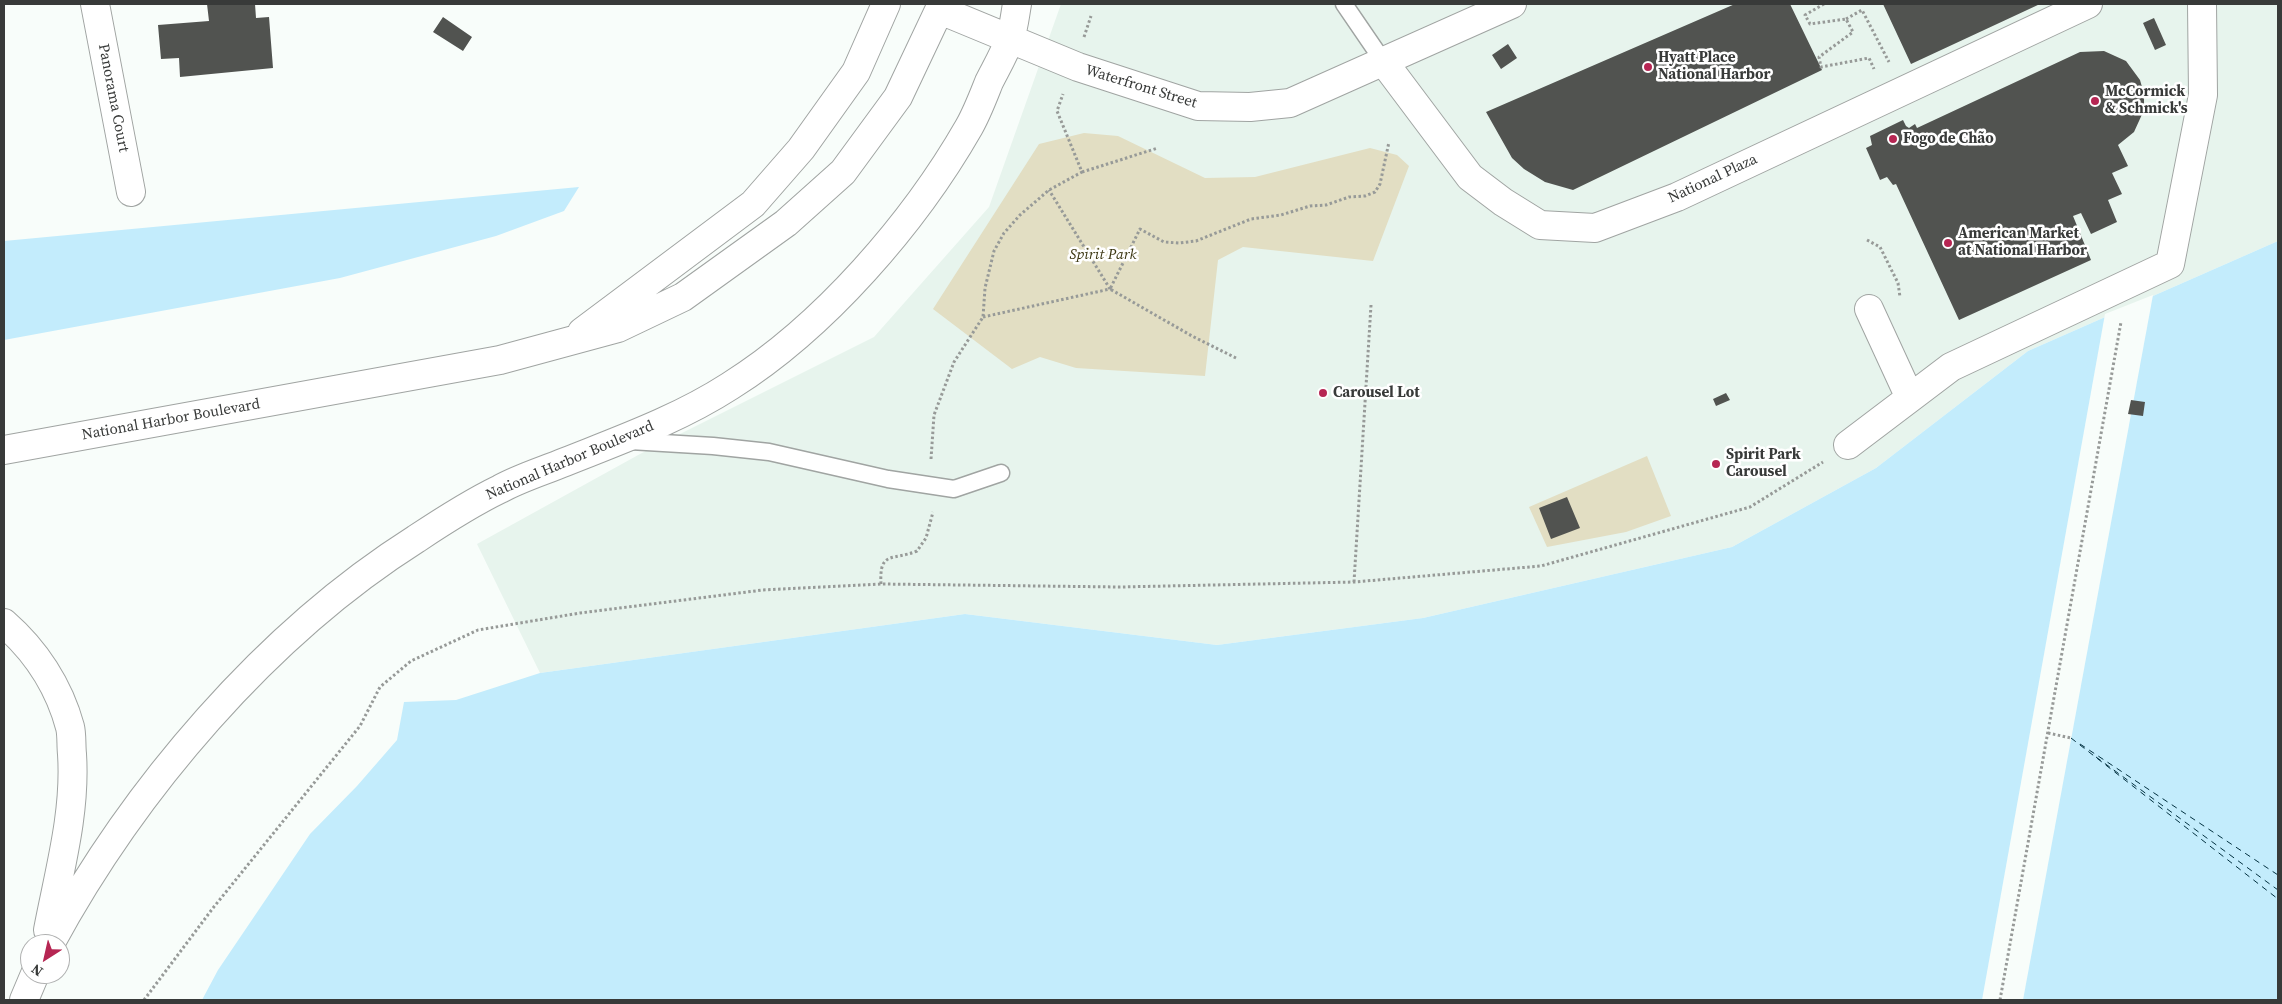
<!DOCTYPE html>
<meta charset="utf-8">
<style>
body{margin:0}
#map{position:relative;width:2282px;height:1004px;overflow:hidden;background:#f8fdfa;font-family:"Source Serif 4",serif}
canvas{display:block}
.frame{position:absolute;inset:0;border:5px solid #383a39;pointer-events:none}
.north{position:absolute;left:20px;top:934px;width:50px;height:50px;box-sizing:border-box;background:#fff;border:1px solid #afb0b0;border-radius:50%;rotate:215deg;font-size:14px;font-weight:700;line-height:20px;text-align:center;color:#383a39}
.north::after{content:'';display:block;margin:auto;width:18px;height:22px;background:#b62653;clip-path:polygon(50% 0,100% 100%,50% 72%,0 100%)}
</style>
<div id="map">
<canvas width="2282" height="1004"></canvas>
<div class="frame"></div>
<div class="north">N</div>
</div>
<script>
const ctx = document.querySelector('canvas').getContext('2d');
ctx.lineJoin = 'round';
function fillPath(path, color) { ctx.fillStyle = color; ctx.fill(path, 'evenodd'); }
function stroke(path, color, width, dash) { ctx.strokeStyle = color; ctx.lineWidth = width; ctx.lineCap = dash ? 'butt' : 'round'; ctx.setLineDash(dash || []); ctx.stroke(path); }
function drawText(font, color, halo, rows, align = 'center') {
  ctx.font = font + ' "Source Serif 4",serif'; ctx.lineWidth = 5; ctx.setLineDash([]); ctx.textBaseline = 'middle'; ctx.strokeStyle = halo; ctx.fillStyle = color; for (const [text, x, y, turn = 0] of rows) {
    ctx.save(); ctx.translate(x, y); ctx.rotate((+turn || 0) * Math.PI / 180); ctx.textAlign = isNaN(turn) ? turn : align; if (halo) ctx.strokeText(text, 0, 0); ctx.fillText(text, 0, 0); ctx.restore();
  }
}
fillPath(new Path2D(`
 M 1061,4 L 2278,4 L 2278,241 L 2028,351 L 1876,468 L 1732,547 L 1423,618 L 1217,645 L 965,614 L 540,673 L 477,544 L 640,454 L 874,337 L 989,207 Z`), '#e7f4ed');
fillPath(new Path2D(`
 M 1084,133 L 1118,136 L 1205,178 L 1255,177 L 1370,148 L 1397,155 L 1409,166 L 1373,261 L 1243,247 L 1218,260 L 1205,376 L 1076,368 L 1040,357 L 1012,369 L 933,309 L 1039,144 Z
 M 1647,456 L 1671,516 L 1626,532 L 1547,547 L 1529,507 Z`), '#e2dec3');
fillPath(new Path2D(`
 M 579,187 L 564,211 L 496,236 L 340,278 L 4,340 L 4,241 Z
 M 2278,241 L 2278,1000 L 202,1000 L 218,970 L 310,834 L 357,786 L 397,740 L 404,702 L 456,700 L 540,673 L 965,614 L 1217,645 L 1423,618 L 1732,547 L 1876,468 L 2028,351 Z`), '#c3ecfc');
fillPath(new Path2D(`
 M 2153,295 L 2023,1000 L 1982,1000 L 2105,314 Z`), '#f8fdfa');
stroke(new Path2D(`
 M 2071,738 L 2278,899
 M 2080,744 L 2278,875
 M 2096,757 L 2278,890`), '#033241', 1, [6, 5]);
fillPath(new Path2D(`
 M 207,4 L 255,4 L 256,18 L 269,17 L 273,68 L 180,77 L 179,58 L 161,59 L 158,25 L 209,21 Z
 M 1735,4 L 1790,4 L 1822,70 L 1573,190 L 1545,182 L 1524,169 L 1512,158 L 1486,112 Z
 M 1883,4 L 2040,4 L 1911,64 Z
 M 443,17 L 472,37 L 463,51 L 433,32 Z
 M 2154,18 L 2166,45 L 2155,50 L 2143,23 Z
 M 1508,44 L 1517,58 L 1501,69 L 1492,55 Z
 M 2104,51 L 2126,61 L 2140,80 L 2144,94 L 2144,110 L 2134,132 L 2118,145 L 2128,166 L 2112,173 L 2122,194 L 2108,200 L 2117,222 L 2091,234 L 2081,213 L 2073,216 L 2091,260 L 1959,320 L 1896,184 L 1893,185 L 1887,177 L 1880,180 L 1866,148 L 1872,145 L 1870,136 L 1903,120 L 1906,126 L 1909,128 L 1915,124 L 1917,128 L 2080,52 Z
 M 1726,393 L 1730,400 L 1716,406 L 1713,399 Z
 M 2131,400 L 2145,402 L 2143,416 L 2128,414 Z
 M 1567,497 L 1580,528 L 1551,539 L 1539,508 Z`), '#515350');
const lane = new Path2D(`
 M 1344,4 L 1383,61
 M 630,441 L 713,446 L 769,452 L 888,479 L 954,489 L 1001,473`);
const street = new Path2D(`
 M 95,4 L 131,192
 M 1383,61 L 1470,177 L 1503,202 L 1540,225 L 1595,228 L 1677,197 L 2088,4
 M 1869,309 L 1910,398
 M 1848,445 L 1951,367 L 2170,264 L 2203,95 L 2202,4`);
const secondary = new Path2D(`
 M 940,10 L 1078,67 L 1198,106 L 1250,107 L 1290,103 L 1512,4
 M 582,332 L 753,204 L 801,149 L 856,72 L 886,4
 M 4,450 L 500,360 L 618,328 L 683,297 L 786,223 L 843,172 L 898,97 L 942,4
 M 4,623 C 35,650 59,686 70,727 C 72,735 71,745 72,754 C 76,813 59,872 48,930
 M 50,944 C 134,789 266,634 416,539 C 443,521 471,503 500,489 C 520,478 543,471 565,462 C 620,440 679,419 730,386 C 824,327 914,223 969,127 C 977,113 983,97 989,82 C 996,68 1005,53 1010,38 C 1014,27 1015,15 1017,4
 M 24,1000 L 35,974`);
stroke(lane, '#a0a4a2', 19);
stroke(street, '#a0a4a2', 30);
stroke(secondary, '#a0a4a2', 30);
stroke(new Path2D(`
 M 1824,4 L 1805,15 L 1810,24 L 1846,19 L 1853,32 L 1819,57 L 1821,67 L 1869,58 L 1874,69
 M 1846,19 L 1862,10 L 1889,62
 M 1084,37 L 1091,16
 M 1082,172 L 1158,148
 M 1867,240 L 1880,247 L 1898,283 L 1900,297
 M 983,317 L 1110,289 L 1049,190
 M 1236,358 L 1192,336 L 1110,289 L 1140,229 L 1164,242 L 1179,243 L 1196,241 L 1251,219 L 1281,215 L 1310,206 L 1326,205 L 1349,197 L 1365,196 L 1375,192 L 1380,184 L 1389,142
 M 931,459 L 934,415 L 954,362 L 983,317 L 985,288 L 994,251 L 1004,233 L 1020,215 L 1049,190 L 1082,172 L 1057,111 L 1063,94
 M 1354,582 L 1371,305
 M 881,584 C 879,550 893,561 917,551 L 926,538 L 933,512
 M 2048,733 L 2071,738
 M 144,1000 L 213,908 L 360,726 L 380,687 L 411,661 L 478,630 L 580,613 L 763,590 L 881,584 L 1120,587 L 1354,582 L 1541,566 L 1750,507 L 1823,462
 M 2000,1000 L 2121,322`), '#979a98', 3, [2.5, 2.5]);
stroke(lane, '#fff', 16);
stroke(street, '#fff', 28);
stroke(secondary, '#fff', 28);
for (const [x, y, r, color] of [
 [1648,67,5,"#b62653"],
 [2095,101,5,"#b62653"],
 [1893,139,5,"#b62653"],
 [1948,243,5,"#b62653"],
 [1323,393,5,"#b62653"],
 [1716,464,5,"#b62653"]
]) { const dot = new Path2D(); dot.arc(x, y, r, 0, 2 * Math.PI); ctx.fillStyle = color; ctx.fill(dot); stroke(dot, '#fff', 2); }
drawText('bold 15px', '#383a39', '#fff', [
 ["Hyatt Place",1658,58],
 ["National Harbor",1658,75],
 ["McCormick",2105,92],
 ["& Schmick's",2105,109],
 ["Fogo de Chão",1903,139],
 ["American Market",1958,234],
 ["at National Harbor",1958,251],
 ["Carousel Lot",1333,393],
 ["Spirit Park",1726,455],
 ["Carousel",1726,472]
], 'left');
drawText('15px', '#383a39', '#fff', [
 ["Waterfront Street",1141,87,17],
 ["Panorama Court",113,98,79],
 ["National Plaza",1713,179,-25],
 ["National Harbor Boulevard",171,420,-10],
 ["National Harbor Boulevard",570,461,-23]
]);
drawText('italic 15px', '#3b3611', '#fff', [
 ["Spirit Park",1103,255]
]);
</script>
